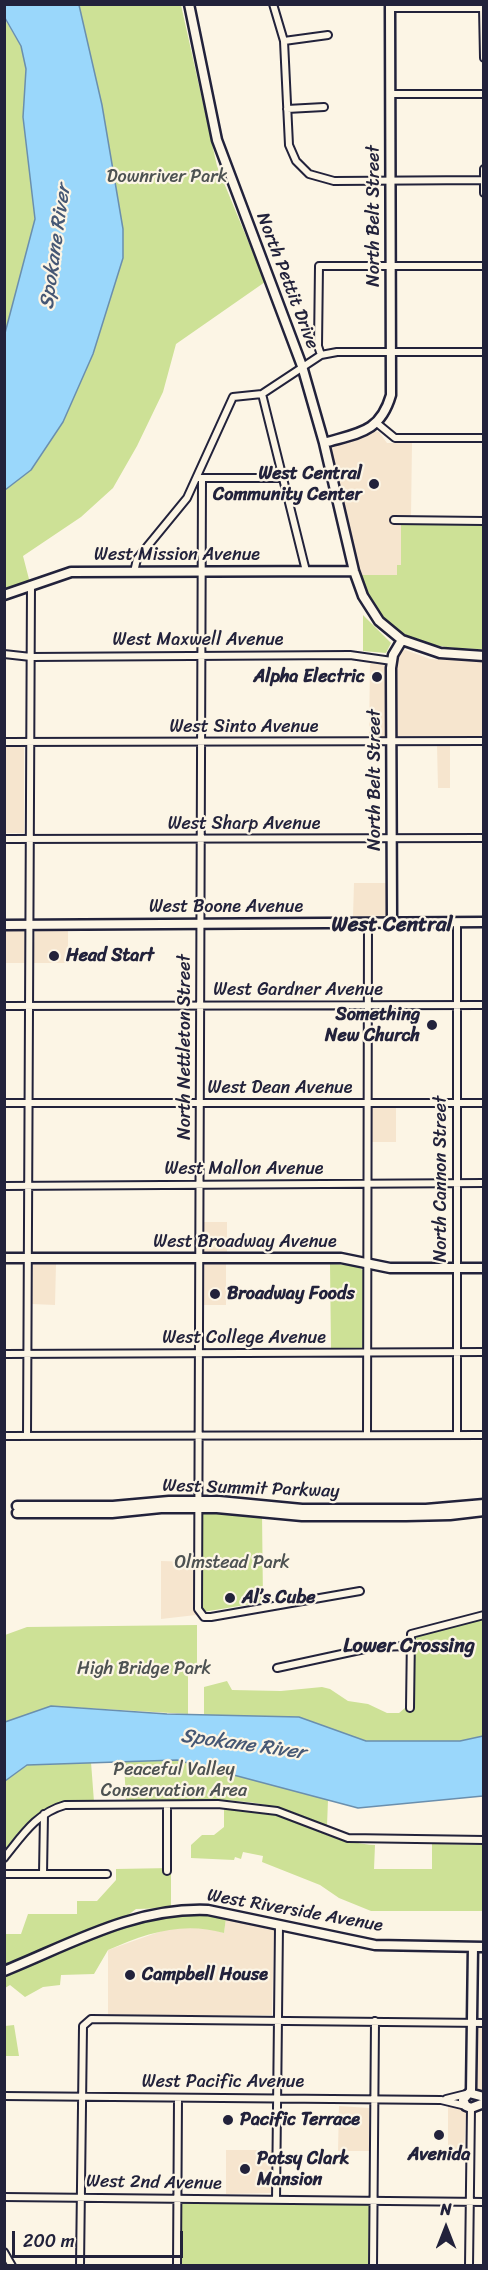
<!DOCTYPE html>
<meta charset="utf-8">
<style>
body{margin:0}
#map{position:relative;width:488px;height:2270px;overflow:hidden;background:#fcf5e5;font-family:Sriracha,sans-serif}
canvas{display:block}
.frame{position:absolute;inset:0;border:6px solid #22223b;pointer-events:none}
.north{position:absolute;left:416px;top:2198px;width:60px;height:60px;-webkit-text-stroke:4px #fcf5e5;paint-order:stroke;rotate:0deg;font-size:16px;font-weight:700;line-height:24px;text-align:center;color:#22223b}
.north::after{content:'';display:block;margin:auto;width:21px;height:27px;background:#22223b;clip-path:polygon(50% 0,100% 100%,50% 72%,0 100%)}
.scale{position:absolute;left:12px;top:2231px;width:171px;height:27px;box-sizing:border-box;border:3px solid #22223b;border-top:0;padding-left:8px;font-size:18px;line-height:21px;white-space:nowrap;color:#22223b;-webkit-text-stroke:4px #fcf5e5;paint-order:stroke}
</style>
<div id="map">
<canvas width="488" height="2270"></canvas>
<div class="frame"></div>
<div class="north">N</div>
<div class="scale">200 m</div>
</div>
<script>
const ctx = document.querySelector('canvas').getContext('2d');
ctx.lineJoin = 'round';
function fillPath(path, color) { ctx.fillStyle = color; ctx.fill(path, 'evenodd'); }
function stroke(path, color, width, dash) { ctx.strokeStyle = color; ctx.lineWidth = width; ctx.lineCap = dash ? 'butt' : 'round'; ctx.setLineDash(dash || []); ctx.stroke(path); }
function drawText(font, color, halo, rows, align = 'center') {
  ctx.font = font + ' Sriracha,sans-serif'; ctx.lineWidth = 4.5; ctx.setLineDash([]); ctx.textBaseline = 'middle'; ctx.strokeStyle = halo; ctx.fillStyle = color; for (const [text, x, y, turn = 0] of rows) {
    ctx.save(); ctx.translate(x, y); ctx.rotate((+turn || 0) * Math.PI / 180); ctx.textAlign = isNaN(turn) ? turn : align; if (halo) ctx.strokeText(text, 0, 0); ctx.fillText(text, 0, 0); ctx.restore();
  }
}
fillPath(new Path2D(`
 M 374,431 L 379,432 L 387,443 L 412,443 L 411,517 L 401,517 L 401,565 L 397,575 L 361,575 L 331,452 L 333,446 Z
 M 403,649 L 430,659 L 483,661 L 483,737 L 397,736 L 395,663 Z
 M 370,662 L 382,663 L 386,667 L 385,729 L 387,734 L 384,738 L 369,738 Z
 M 437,745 L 450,745 L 450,788 L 438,788 Z
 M 5,747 L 24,747 L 24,833 L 5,833 Z
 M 354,883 L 387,883 L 386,916 L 353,917 Z
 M 4,928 L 25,930 L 25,963 L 5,963 Z
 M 35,928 L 68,928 L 68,963 L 33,963 Z
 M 396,1106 L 396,1142 L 369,1142 L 370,1107 Z
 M 204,1222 L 227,1222 L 227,1253 L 204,1253 Z
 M 33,1264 L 56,1264 L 55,1305 L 32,1304 Z
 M 204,1264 L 226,1264 L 226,1305 L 204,1305 Z
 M 161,1561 L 193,1562 L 196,1615 L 161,1619 Z
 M 226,1918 L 274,1929 L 272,2015 L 108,2016 L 108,1950 L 170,1928 L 207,1928 L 224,1933 Z
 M 475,2027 L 483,2027 L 483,2094 L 474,2088 Z
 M 339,2106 L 369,2108 L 369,2151 L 338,2151 Z
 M 448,2107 L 462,2108 L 466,2114 L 464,2152 L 448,2152 Z
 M 226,2150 L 272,2150 L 271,2193 L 226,2194 Z`), '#f6e5ce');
fillPath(new Path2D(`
 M 79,5 L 181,5 L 217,166 L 265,282 L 176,344 L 163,392 L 137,446 L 113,488 L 81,517 L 23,556 L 30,583 L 5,592 L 5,490 L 31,470 L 63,422 L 93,353 L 123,257 L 123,229 L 102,105 Z
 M 4,18 L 21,46 L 26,69 L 23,117 L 35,219 L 5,333 Z
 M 483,523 L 483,649 C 425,649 379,638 361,575 L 397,575 L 397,565 L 401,565 L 401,524 Z
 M 363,615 L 391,643 L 386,653 L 363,651 Z
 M 330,1264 L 353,1265 L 363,1270 L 363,1349 L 331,1349 Z
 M 203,1511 L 262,1513 L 263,1602 L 203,1612 L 200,1608 Z
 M 483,1617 L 483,1736 L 460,1741 L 366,1741 L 299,1717 L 204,1715 L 204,1687 L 227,1681 L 232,1690 L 281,1691 L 322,1687 L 330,1689 L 348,1701 L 368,1704 L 387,1713 L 399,1713 L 405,1708 L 412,1708 L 412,1636 Z
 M 197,1625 L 197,1666 L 188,1668 L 188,1714 L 51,1706 L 5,1722 L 5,1635 L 27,1627 Z
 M 177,1760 L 328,1800 L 327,1826 C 310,1819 293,1811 275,1807 C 228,1795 174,1802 126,1802 L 124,1761 Z
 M 91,1762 L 94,1802 C 46,1802 32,1812 5,1850 L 5,1781 L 27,1765 Z
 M 224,1808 C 249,1810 276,1812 299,1821 C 325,1831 346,1844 375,1845 L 374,1869 L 432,1869 L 432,1844 L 483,1845 L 483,1911 L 371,1911 L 339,1898 L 320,1885 L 262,1862 L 263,1856 L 243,1852 L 241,1859 L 235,1857 L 234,1860 L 191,1858 L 191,1845 L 202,1835 L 214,1835 L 224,1827 Z
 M 171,1868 L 171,1908 L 136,1909 L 128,1915 L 5,1967 L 4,1934 L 21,1934 L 28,1914 L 77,1914 L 77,1901 L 97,1901 L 116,1880 L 116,1869 Z
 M 194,1913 L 226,1918 L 224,1933 C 183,1921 146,1933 108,1950 L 94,1974 L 61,1975 L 60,1985 L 43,1987 L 25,1997 L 10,1985 L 5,1988 L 5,1974 L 133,1923 Z
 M 14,2025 L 19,2056 L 5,2056 L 5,2026 Z
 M 182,2203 L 369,2205 L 368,2265 L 181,2265 Z`), '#cde196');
const water = new Path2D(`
 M 5,4 L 79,5 L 102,105 L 123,229 L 123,258 L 93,354 L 63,422 L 31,470 L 5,490 L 5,333 L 35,219 L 23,117 L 26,69 L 21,46 L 5,18 Z
 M 51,1706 L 167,1714 L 299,1717 L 366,1741 L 460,1741 L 483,1736 L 483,1796 L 358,1808 L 177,1760 L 27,1765 L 5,1781 L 5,1722 Z`);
fillPath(water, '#9ad7fb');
stroke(water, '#6a8fae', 1.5);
const street = new Path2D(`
 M 273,4 L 284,41 L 289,145 L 296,161 L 309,174 L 334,181 L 484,180
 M 483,7 L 484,58
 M 390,8 L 484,8
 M 284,41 L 328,35
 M 390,94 L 484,94
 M 287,109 L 324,107
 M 484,169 L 484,193
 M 321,355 L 318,346 L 319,266 L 484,266
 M 262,394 L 306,571
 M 378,424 L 395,438 L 484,438
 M 199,478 L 283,478
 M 202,478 L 198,1609 L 204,1617 L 211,1617 L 360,1591
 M 394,520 L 484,521
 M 134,572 L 137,559 L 187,498 L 233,397 L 262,394 L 321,355 L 337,352 L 484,352
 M 4,654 L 31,657 L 350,655 L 392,661
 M 4,742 L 484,741
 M 4,839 L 484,838
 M 457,923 L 457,1435
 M 4,1006 L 484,1005
 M 4,1103 L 484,1103
 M 4,1186 L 484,1183
 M 4,1354 L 484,1352
 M 367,1435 L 368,923
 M 4,1436 L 484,1435
 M 27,1436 L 31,585
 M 277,1668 L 374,1647 L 410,1646
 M 410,1708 L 411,1634 L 484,1615
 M 167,1805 L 167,1871
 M 4,1858 C 22,1836 36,1813 65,1805 L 218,1804 L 277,1811 L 348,1838 L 484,1840
 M 4,1874 L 107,1874
 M 43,1874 L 44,1814
 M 4,2096 L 441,2100 L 466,2106
 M 446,2099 L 466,2094
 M 4,2197 L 484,2202
 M 276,2200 L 279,1926
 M 4,2252 L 12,2266
 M 80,2266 L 83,2026 L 91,2019 L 484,2023
 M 177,2266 L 178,2098
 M 373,2266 L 375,2021
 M 469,2266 L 471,2108`);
const secondary = new Path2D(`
 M 189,4 L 217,140 L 302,366 L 324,443 L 354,571 L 363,596 L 379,621 L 402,640 L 440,653 L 484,656
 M 324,443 C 358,433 380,433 391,395 L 390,4
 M 4,595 L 71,572 L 354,571
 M 392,923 L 391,668 L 393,655 L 402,640
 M 4,925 L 484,922
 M 4,1258 L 341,1258 L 390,1268 L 484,1268
 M 17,1506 L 113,1506 L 169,1501 L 219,1501 L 302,1509 L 426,1509 L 484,1504
 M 17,1513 L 112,1513 L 161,1508 L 217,1508 L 302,1516 L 406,1516 L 450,1515 L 484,1511
 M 4,1971 C 71,1944 134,1907 208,1910 L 375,1945 L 484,1947
 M 471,2092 L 473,1947
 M 484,2097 L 469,2093 L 463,2100 L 466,2106 L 471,2108 L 484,2103`);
stroke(street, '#22223b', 10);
stroke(secondary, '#22223b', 13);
stroke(street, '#fcf5e5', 6);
stroke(secondary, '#fcf5e5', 8);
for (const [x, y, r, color] of [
 [374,484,6,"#22223b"],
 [377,677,6,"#22223b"],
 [54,956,6,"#22223b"],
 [432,1025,6,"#22223b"],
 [215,1294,6,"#22223b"],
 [230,1598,6,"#22223b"],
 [130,1975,6,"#22223b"],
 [228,2120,6,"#22223b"],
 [439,2135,6,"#22223b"],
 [245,2169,6,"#22223b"]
]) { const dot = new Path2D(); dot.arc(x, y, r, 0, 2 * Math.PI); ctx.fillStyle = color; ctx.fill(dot); stroke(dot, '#fcf5e5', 2); }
drawText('18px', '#4d5252', '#fcf5e5', [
 ["Downriver Park",167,177],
 ["Olmstead Park",232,1563],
 ["High Bridge Park",144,1669],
 ["Peaceful Valley",174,1770],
 ["Conservation Area",174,1791]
]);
drawText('18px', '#22223b', '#fcf5e5', [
 ["North Belt Street",374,216,-90],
 ["North Pettit Drive",287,281,69],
 ["West Mission Avenue",177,555],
 ["West Maxwell Avenue",198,640],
 ["West Sinto Avenue",244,727],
 ["North Belt Street",375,780,-90],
 ["West Sharp Avenue",244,824],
 ["West Boone Avenue",226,907],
 ["West Gardner Avenue",298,990],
 ["North Nettleton Street",185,1047,-90],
 ["West Dean Avenue",280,1088],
 ["West Mallon Avenue",244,1169],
 ["North Cannon Street",441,1179,-90],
 ["West Broadway Avenue",245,1242],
 ["West College Avenue",244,1338],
 ["West Summit Parkway",251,1489,2],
 ["West Riverside Avenue",295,1911,10],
 ["West Pacific Avenue",223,2082],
 ["West 2nd Avenue",154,2183,1]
]);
drawText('bold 18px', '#22223b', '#fcf5e5', [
 ["West Central",362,474,"right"],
 ["Community Center",362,495,"right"],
 ["Alpha Electric",365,677,"right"],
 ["Head Start",66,956],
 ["Something",420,1015,"right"],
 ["New Church",420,1036,"right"],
 ["Broadway Foods",227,1294],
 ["Al’s Cube",242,1598],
 ["Campbell House",142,1975],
 ["Pacific Terrace",240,2120],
 ["Avenida",439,2155,"center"],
 ["Patsy Clark",257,2159],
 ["Mansion",257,2180]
], 'left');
drawText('italic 20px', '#465875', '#fcf5e5', [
 ["Spokane River",56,247,-82],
 ["Spokane River",243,1745,8]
]);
drawText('bold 20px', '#22223b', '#fcf5e5', [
 ["Lower Crossing",409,1647]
]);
drawText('bold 21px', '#22223b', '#fcf5e5', [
 ["West Central",392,926]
]);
</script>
